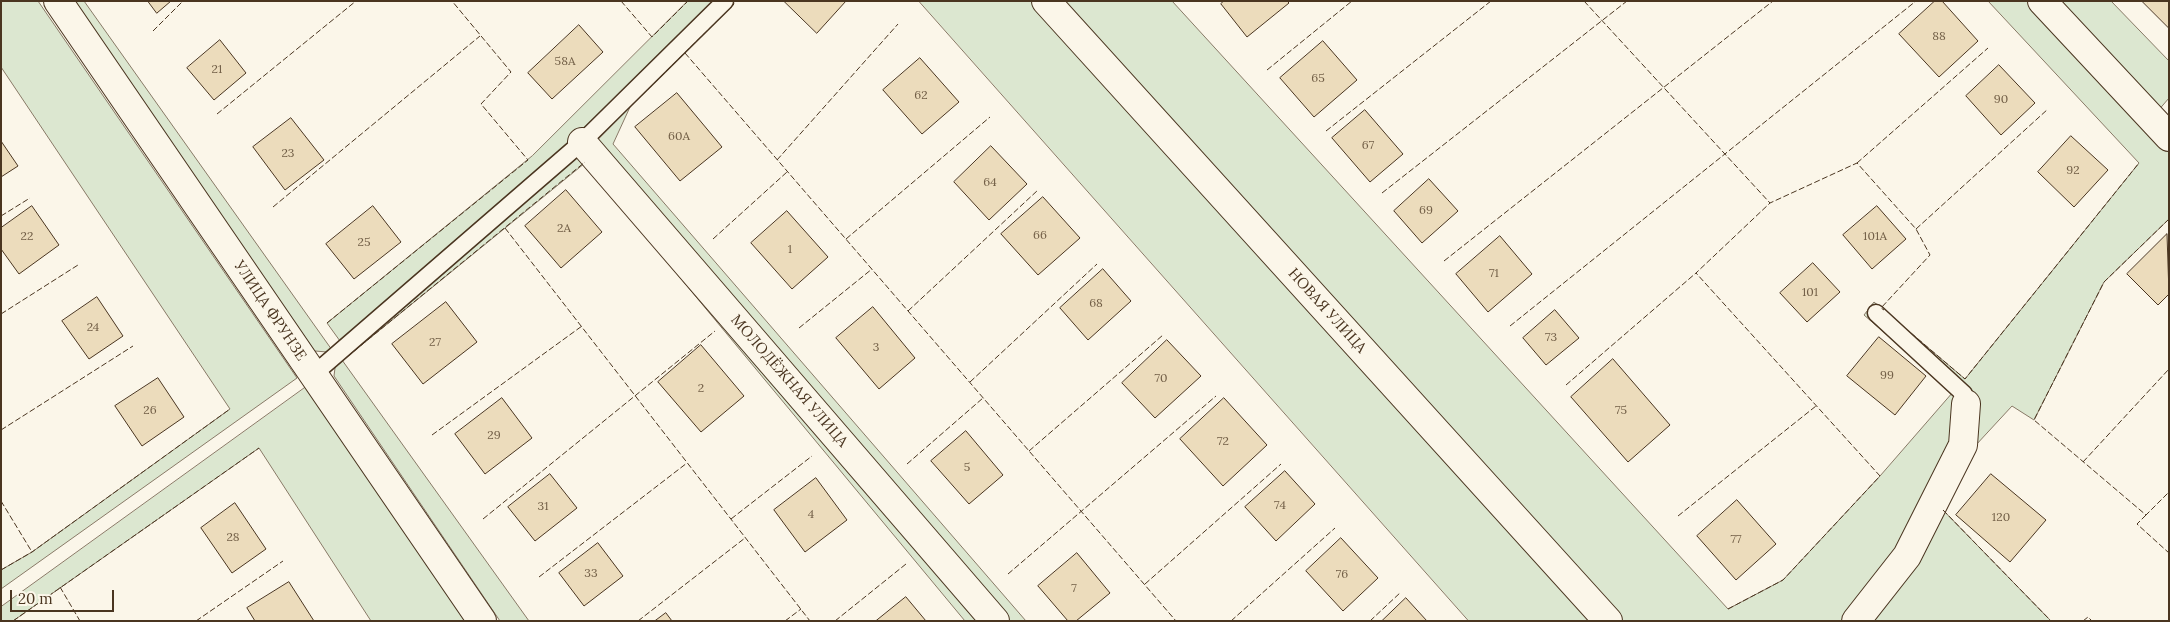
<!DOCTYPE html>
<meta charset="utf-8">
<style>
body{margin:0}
#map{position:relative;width:2170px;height:622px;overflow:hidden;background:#fbf6e9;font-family:Lora,serif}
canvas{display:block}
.frame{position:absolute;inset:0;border:2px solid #4a3520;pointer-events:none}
.scale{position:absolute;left:10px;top:590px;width:104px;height:22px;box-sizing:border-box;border:2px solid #4a3520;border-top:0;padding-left:6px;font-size:15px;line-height:18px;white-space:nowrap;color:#4a3520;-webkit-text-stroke:4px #fbf6e9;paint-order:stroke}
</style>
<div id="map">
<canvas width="2170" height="622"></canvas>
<div class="frame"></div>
<div class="scale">20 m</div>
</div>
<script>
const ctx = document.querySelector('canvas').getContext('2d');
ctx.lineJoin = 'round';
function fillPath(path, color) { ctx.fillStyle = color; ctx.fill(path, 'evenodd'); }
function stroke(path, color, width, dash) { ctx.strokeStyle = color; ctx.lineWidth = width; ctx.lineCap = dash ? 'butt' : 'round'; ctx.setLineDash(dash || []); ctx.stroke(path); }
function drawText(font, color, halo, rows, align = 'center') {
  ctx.font = font + ' Lora,serif'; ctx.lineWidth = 4; ctx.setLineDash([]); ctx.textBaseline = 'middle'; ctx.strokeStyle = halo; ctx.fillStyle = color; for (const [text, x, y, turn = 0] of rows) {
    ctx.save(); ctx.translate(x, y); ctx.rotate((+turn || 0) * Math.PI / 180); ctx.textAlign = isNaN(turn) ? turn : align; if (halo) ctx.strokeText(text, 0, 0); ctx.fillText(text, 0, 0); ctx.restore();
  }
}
const green = new Path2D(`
 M 1,1 L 38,1 L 297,378 L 1,589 L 1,570 L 32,552 L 230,409 L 1,67 Z
 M 72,1 L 84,1 L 332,350 L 327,352 L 315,351 Z
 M 688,1 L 714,1 L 577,135 L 340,341 L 327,323 L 532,156 Z
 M 919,1 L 1031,1 L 1594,621 L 1469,621 Z
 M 1057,1 L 1172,1 L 1728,609 L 1783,580 L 1880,476 L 1953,392 L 1864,315 L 1874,302 L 1965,379 L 2139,163 L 1988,1 L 2031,1 L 2169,148 L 2169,219 L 2104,282 L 2034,420 L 2012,406 L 1963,459 L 1956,443 L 1899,554 L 1846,621 L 1621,621 Z
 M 2055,1 L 2111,1 L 2169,61 L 2169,98 L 2157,112 Z
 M 630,107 L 613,144 L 1026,621 L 1006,621 L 596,142 Z
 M 583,152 L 984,621 L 965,621 L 585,163 L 348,356 Z
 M 342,360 L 529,621 L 500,621 L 334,376 L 335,368 Z
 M 306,387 L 465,621 L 371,621 L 259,448 L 13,621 L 1,621 L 1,607 Z
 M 1939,506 L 2051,621 L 1863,621 Z`);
fillPath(green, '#dce7d0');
stroke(green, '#887966', 1);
const building = new Path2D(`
 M 148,1 L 171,1 L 157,13 Z
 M 784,1 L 846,1 L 817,33 Z
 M 1224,1 L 1287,1 L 1289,3 L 1247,37 L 1221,4 Z
 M 1935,1 L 1942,1 L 1978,41 L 1939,77 L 1899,34 Z
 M 2142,1 L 2169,1 L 2169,28 Z
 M 579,25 L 603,52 L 552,99 L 528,73 Z
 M 220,40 L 246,73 L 214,100 L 187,68 Z
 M 1323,41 L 1357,80 L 1314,117 L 1280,78 Z
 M 920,58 L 959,102 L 922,134 L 883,90 Z
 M 1999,65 L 2035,103 L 2001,135 L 1966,96 Z
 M 677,93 L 722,147 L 680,181 L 635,127 Z
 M 1365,110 L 1403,154 L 1370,182 L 1332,138 Z
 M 291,118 L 324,160 L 285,190 L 253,147 Z
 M 2071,136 L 2108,170 L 2074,207 L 2038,172 Z
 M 1,141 L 18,166 L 1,177 Z
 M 991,146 L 1027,184 L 989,220 L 954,182 Z
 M 1429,179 L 1458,211 L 1422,243 L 1394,211 Z
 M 566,190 L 602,232 L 561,268 L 525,226 Z
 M 1043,197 L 1080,238 L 1038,275 L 1001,234 Z
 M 32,206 L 59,245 L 19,274 L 1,249 L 1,228 Z
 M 373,206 L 401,242 L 354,279 L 326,244 Z
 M 1877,206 L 1906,239 L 1872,269 L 1843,235 Z
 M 787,211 L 828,257 L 792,289 L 751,243 Z
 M 2167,234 L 2169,294 L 2158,305 L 2127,274 Z
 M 1500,236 L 1532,274 L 1488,312 L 1456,274 Z
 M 1813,263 L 1840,292 L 1807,322 L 1780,293 Z
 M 1103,269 L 1131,301 L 1088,340 L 1060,308 Z
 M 97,297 L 123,336 L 89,359 L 62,321 Z
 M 446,302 L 477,342 L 423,384 L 392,344 Z
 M 873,307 L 915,358 L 879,389 L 836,338 Z
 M 1555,310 L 1579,338 L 1546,365 L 1523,338 Z
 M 1879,337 L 1926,376 L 1895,415 L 1847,376 Z
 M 1167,340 L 1201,376 L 1155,418 L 1122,383 Z
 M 701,345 L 744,396 L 701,432 L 658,382 Z
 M 1613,359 L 1670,425 L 1628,462 L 1571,397 Z
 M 158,378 L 184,417 L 142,446 L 115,406 Z
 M 502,398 L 532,438 L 485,474 L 455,434 Z
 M 1224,398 L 1267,445 L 1223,486 L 1180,439 Z
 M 966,431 L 1003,475 L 969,504 L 931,461 Z
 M 1285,471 L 1315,504 L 1276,541 L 1245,507 Z
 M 550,474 L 577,508 L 535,541 L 508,507 Z
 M 1991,474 L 2046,520 L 2010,562 L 1956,515 Z
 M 816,478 L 847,520 L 805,552 L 774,510 Z
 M 1737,500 L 1776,544 L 1736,580 L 1697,536 Z
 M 235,503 L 266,549 L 232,573 L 201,528 Z
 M 1341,538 L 1378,578 L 1343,611 L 1306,571 Z
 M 598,543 L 623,576 L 584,606 L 559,573 Z
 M 1077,553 L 1110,593 L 1076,621 L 1068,621 L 1038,586 Z
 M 289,582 L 314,621 L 255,621 L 247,608 Z
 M 906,597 L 926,621 L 876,621 Z
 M 1406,598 L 1427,621 L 1382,621 Z
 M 666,613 L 672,621 L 655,621 Z`);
fillPath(building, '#ecdcbc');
stroke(building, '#4a3520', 1);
const lane = new Path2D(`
 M 1876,313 L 1964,394 L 1966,404
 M 314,374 L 582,142 L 725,1`);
const street = new Path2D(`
 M 58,1 L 482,621
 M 1046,1 L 1608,621
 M 2042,1 L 2169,137
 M 582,142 L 995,621
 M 1856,621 L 1907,556 L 1963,445 L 1966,404`);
stroke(lane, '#4a3520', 19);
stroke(street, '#4a3520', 30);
stroke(lane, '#fbf6e9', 16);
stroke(street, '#fbf6e9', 28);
stroke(new Path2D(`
 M 621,1 L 652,37 L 688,1
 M 1584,1 L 1770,203
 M 730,8 L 737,1
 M 153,31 L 183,1
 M 685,53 L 1176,621
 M 1267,70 L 1352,1
 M 630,107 L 721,17
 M 217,114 L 356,1
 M 1326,131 L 1491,1
 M 777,160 L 898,24
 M 1857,163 L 1988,48
 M 1382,193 L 1627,1
 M 273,207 L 480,36
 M 1,216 L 30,198
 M 2169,219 L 2104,282 L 2034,420 L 2146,515 L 2169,492
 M 505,228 L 810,621
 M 1916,229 L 2048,109
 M 713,239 L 787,172
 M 846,239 L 990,117
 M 1444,261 L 1773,1
 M 908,311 L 1038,190
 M 1,314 L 78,265
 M 327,323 L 528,160 L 481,104 L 511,72 L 452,1
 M 1510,326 L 1916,1
 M 799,328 L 872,269
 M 1911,333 L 1965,379 L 2139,163
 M 348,356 L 585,162
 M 970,382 L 1097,264
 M 1566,385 L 1696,273
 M 1,430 L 133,346
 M 432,435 L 582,326
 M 1029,451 L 1163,335
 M 2083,462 L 2169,369
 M 907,464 L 983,398
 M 1,501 L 32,552
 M 1943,510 L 2051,621
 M 2146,515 L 2137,524 L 2169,553
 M 1678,516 L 1816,406
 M 483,519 L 715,331
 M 731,519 L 812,456
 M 1,570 L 32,552 L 230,409
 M 1008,574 L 1216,396
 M 539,577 L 687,463
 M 1145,584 L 1281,464
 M 60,587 L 80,621
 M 1728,609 L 1783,580 L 1880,476 L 1696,273 L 1770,203 L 1857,163 L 1916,229 L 1930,255 L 1881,308 L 1884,310
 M 13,621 L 259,448
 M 196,621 L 283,561
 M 638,621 L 745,538
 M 785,621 L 801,609
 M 835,621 L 906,564
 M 1231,621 L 1335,528
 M 1370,621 L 1401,592
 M 2083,621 L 2088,617 L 2092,621`), '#4a3520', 1, [6, 2.5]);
drawText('12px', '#725f47', null, [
 ["88",1939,37],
 ["58А",565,62],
 ["21",217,70],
 ["65",1318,79],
 ["62",921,96],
 ["90",2001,100],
 ["60А",679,137],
 ["67",1368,146],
 ["23",288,154],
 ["92",2073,171],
 ["64",990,183],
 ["69",1426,211],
 ["2А",564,229],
 ["66",1040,236],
 ["22",27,237],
 ["101А",1875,237],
 ["25",364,243],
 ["1",790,250],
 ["71",1494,274],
 ["101",1810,293],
 ["68",1096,304],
 ["24",93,328],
 ["73",1551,338],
 ["27",435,343],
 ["3",876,348],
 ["99",1887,376],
 ["70",1161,379],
 ["2",701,389],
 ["26",150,411],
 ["75",1621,411],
 ["29",494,436],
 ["72",1223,442],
 ["5",967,468],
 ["74",1280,506],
 ["31",543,507],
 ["4",811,515],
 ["120",2001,518],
 ["28",233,538],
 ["77",1736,540],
 ["33",591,574],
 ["76",1342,575],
 ["7",1074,589]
]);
drawText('15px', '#4a3520', '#fbf6e9', [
 ["УЛИЦА ФРУНЗЕ",270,311,56],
 ["НОВАЯ УЛИЦА",1327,311,48],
 ["МОЛОДЁЖНАЯ УЛИЦА",789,381,49]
]);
</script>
